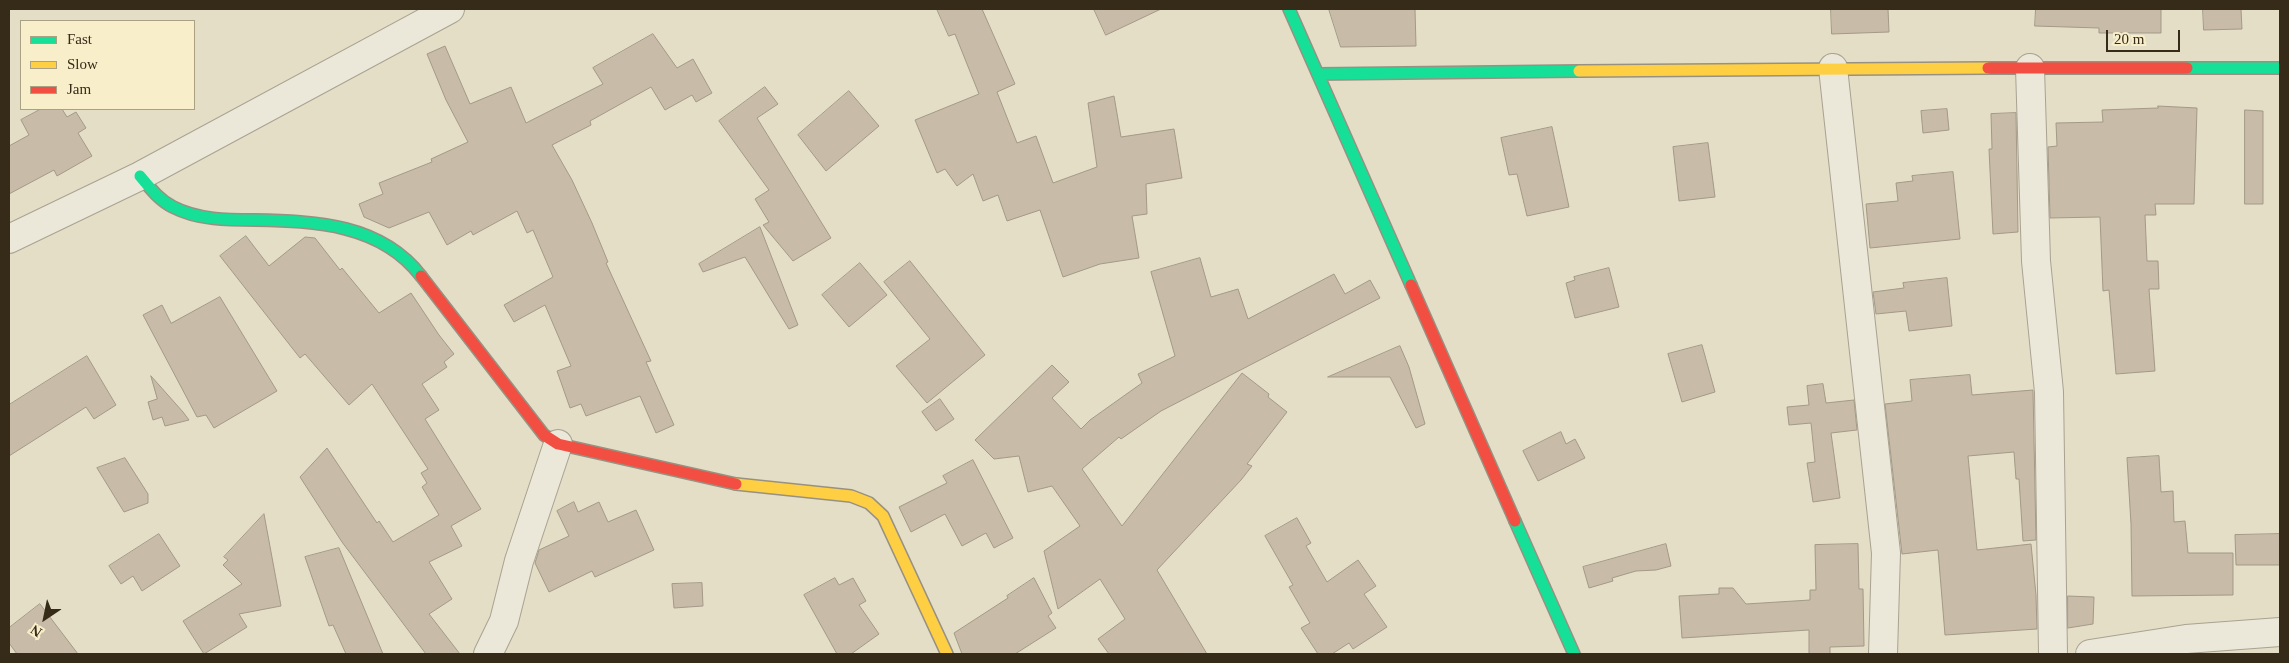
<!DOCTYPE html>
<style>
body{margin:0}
#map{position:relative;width:2289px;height:663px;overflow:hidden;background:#e4dec7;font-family:Georgia,serif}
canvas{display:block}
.frame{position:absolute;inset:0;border:10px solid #362a19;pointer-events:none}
.legend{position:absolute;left:20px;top:20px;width:175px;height:90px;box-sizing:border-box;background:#f8efca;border:1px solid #aaa083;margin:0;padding:6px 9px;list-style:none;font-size:15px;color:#362a19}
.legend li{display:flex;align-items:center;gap:10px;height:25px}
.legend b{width:25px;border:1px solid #aaa083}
.north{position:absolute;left:20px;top:593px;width:50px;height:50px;-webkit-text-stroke:4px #f8efca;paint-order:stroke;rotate:214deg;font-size:14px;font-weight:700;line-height:20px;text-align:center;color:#362a19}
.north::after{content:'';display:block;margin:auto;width:18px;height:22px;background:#362a19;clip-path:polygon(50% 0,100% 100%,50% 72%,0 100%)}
.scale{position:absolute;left:2106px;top:30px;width:74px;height:22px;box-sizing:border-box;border:2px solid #362a19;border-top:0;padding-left:6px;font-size:15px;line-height:18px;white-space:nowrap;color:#362a19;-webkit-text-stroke:4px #f8efca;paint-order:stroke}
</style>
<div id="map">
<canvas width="2289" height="663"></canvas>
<div class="frame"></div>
<ul class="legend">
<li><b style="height:6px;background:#16e098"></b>Fast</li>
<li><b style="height:6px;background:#ffcf43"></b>Slow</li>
<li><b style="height:6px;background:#f24e42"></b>Jam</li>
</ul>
<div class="north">N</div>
<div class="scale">20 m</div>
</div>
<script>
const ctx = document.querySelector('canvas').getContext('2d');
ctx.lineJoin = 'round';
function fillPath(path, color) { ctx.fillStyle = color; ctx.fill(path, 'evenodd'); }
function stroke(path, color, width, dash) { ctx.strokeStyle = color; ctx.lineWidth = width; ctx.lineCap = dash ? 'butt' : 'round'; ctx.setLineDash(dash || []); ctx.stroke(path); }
const building = new Path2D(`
 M 937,9 L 982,9 L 1015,84 L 997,92 L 1017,143 L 1036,136 L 1053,183 L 1097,167 L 1088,103 L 1114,96 L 1121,137 L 1174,129 L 1182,178 L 1146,184 L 1147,214 L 1132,216 L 1139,258 L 1100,264 L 1063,277 L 1040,210 L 1007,221 L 998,195 L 983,201 L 973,174 L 957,186 L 945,169 L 937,173 L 915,120 L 979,94 L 955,34 L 949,36 Z
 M 1094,9 L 1161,9 L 1106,35 Z
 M 1329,9 L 1415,9 L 1416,46 L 1341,47 Z
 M 1831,9 L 1888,9 L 1889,32 L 1832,34 Z
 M 2036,9 L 2161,9 L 2161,33 L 2099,33 L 2099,28 L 2035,26 Z
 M 2203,9 L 2241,9 L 2242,29 L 2204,30 Z
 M 653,34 L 677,68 L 693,59 L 712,93 L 696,102 L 692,95 L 665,110 L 651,87 L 590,121 L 591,125 L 552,145 L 572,180 L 592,223 L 608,262 L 606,263 L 651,361 L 646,362 L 674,425 L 656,433 L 640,396 L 586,416 L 581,404 L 570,408 L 557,371 L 571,366 L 545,305 L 514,322 L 504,305 L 553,277 L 533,230 L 527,233 L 517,211 L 473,235 L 471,231 L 447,245 L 429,212 L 389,228 L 364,217 L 359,204 L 383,194 L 379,183 L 432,162 L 431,159 L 468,142 L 446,100 L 427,54 L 445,46 L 470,104 L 511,87 L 526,123 L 603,84 L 593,68 Z
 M 765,87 L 778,104 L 757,118 L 831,238 L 793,261 L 763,225 L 769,222 L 755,199 L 769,190 L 719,121 Z
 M 849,91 L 879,126 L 826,171 L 798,135 Z
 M 2158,106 L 2197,108 L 2194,204 L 2155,204 L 2156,215 L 2145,215 L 2147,261 L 2158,261 L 2159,289 L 2149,289 L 2155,371 L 2116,374 L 2109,290 L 2103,291 L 2100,217 L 2050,218 L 2048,147 L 2057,146 L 2056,123 L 2103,122 L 2102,110 L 2158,108 Z
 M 41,109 L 62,109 L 67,117 L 76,112 L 86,128 L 78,133 L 92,156 L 57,176 L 54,170 L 9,194 L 9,146 L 29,135 L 21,120 Z
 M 1947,109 L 1949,130 L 1923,133 L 1921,111 Z
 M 2245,110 L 2263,111 L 2263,204 L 2245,204 Z
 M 2016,113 L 2018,232 L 1993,234 L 1989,149 L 1992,149 L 1991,114 Z
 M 1552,127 L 1569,207 L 1527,216 L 1517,174 L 1509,175 L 1501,138 Z
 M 1708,143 L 1715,197 L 1679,201 L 1673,147 Z
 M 1953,172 L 1960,239 L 1870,248 L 1866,204 L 1898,201 L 1896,183 L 1913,181 L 1912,176 Z
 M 760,227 L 798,325 L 789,329 L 745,257 L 703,272 L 699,264 Z
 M 246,236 L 269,266 L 305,237 L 315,238 L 340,270 L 342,268 L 379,313 L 411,293 L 439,335 L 454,354 L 444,362 L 447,367 L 422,384 L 439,410 L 425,419 L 481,509 L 451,526 L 462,546 L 429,562 L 452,599 L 429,614 L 460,654 L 426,654 L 342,542 L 300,477 L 327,448 L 377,523 L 379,521 L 393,542 L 439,515 L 422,487 L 427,483 L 421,473 L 428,469 L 372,384 L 349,405 L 305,354 L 300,358 L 220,256 Z
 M 1200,258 L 1211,297 L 1238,289 L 1248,319 L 1334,274 L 1345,294 L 1370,280 L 1380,298 L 1161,411 L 1121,439 L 1119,437 L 1082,469 L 1122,526 L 1242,373 L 1269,394 L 1268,397 L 1287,412 L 1247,464 L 1252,466 L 1241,480 L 1157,570 L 1207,654 L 1109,654 L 1098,639 L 1125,619 L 1100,579 L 1058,609 L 1044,551 L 1080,526 L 1052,486 L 1028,492 L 1019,456 L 994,459 L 975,440 L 1052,365 L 1069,382 L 1052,398 L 1081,429 L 1090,420 L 1142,383 L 1138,374 L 1175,356 L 1151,272 Z
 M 910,261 L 985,355 L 927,403 L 896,366 L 930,339 L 884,282 Z
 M 860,263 L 887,295 L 849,327 L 822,295 Z
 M 1609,268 L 1619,307 L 1575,318 L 1566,283 L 1575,280 L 1574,277 Z
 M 1947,278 L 1952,326 L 1909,331 L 1906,311 L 1876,314 L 1873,292 L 1904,288 L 1903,283 Z
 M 220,297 L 277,391 L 214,428 L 206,415 L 197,417 L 143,315 L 162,305 L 171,323 Z
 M 1702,345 L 1715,392 L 1682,402 L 1668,354 Z
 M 1400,346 L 1409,367 L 1425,424 L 1416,428 L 1390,377 L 1328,377 Z
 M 87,356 L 116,405 L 94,419 L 86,407 L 9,456 L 9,405 Z
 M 1970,375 L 1972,395 L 2033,390 L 2036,540 L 2023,541 L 2019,479 L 2016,479 L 2014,452 L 1968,456 L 1977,550 L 2031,544 L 2036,595 L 2037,629 L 1945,635 L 1938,550 L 1902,554 L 1885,404 L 1912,401 L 1910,380 Z
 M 151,376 L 183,412 L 189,420 L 165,426 L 162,417 L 153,420 L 148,402 L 157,399 Z
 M 1823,384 L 1826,403 L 1854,400 L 1857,430 L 1831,433 L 1840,498 L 1813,502 L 1807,463 L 1815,462 L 1811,423 L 1789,425 L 1787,407 L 1809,405 L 1807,386 Z
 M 940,399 L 954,419 L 936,431 L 922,412 Z
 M 1561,432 L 1566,444 L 1575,439 L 1585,458 L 1538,481 L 1523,451 Z
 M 2159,456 L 2161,492 L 2173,491 L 2174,522 L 2185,521 L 2188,553 L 2233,553 L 2233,595 L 2132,596 L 2131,524 L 2127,458 Z
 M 125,458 L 148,494 L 148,503 L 124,512 L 97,468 Z
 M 973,460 L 1013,538 L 994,548 L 986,533 L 962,546 L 945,514 L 911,532 L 899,507 L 947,483 L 943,476 Z
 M 574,502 L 578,512 L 599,502 L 608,522 L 636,510 L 654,550 L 595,577 L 592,571 L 549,592 L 535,563 L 539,550 L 569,536 L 557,511 Z
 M 264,514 L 281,606 L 239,614 L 247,627 L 204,654 L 183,621 L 242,584 L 223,565 L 228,560 L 224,557 Z
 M 1297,518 L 1311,543 L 1306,546 L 1327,582 L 1358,560 L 1376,586 L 1364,594 L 1387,627 L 1353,649 L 1349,643 L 1332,654 L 1318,654 L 1301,628 L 1310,623 L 1289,587 L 1293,585 L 1265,536 Z
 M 159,534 L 180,566 L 142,591 L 133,576 L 121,584 L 109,566 Z
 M 2280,534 L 2280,565 L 2236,565 L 2235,535 Z
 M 1666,544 L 1671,566 L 1656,570 L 1636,571 L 1612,578 L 1613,581 L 1589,588 L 1583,567 Z
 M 1858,544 L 1859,589 L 1863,589 L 1864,646 L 1830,647 L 1830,654 L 1809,654 L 1809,630 L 1682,638 L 1679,596 L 1719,594 L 1719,588 L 1733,588 L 1746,604 L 1810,600 L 1810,590 L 1816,590 L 1815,545 Z
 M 339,548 L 383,654 L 346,654 L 333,625 L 329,626 L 305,557 Z
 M 835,578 L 839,585 L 853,578 L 866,601 L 859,605 L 879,634 L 851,654 L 837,654 L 804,595 Z
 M 1034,578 L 1052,613 L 1048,616 L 1056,628 L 1015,654 L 962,654 L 954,633 L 1008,598 L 1007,596 Z
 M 702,583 L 703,606 L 674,608 L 672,584 Z
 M 2068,596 L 2094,597 L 2093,624 L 2068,628 Z
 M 40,604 L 78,654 L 17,654 L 9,643 L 9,628 Z`);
fillPath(building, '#c8bba7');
stroke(building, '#a39987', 1);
const street = new Path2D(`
 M 1833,68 L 1886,553 L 1883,654
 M 2030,68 L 2036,261 L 2049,392 L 2053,654
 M 9,239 L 140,176 L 450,9
 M 488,654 L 504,621 L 519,561 L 558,444
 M 2090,654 L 2186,639 L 2280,632`);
const fast = new Path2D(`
 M 1289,9 L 1411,285
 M 2187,68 L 2280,68
 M 1318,74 L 1579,71
 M 140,176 C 150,188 159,200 173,207 C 198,220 228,220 255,220 C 315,221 381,224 421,276
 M 1515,521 L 1574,654`);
const slow = new Path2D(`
 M 1579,71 L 1988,68
 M 736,484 L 851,496 L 869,503 L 883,516 L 947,654`);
const jam = new Path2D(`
 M 1988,68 L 2187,68
 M 421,276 L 544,435 L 558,444 L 736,484
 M 1411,285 L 1515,521`);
stroke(street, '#a8a291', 30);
stroke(fast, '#989181', 14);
stroke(slow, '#989181', 14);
stroke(jam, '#989181', 14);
stroke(street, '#ebe7d9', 28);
stroke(fast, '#16e098', 11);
stroke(slow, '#ffcf43', 11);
stroke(jam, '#f24e42', 11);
</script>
